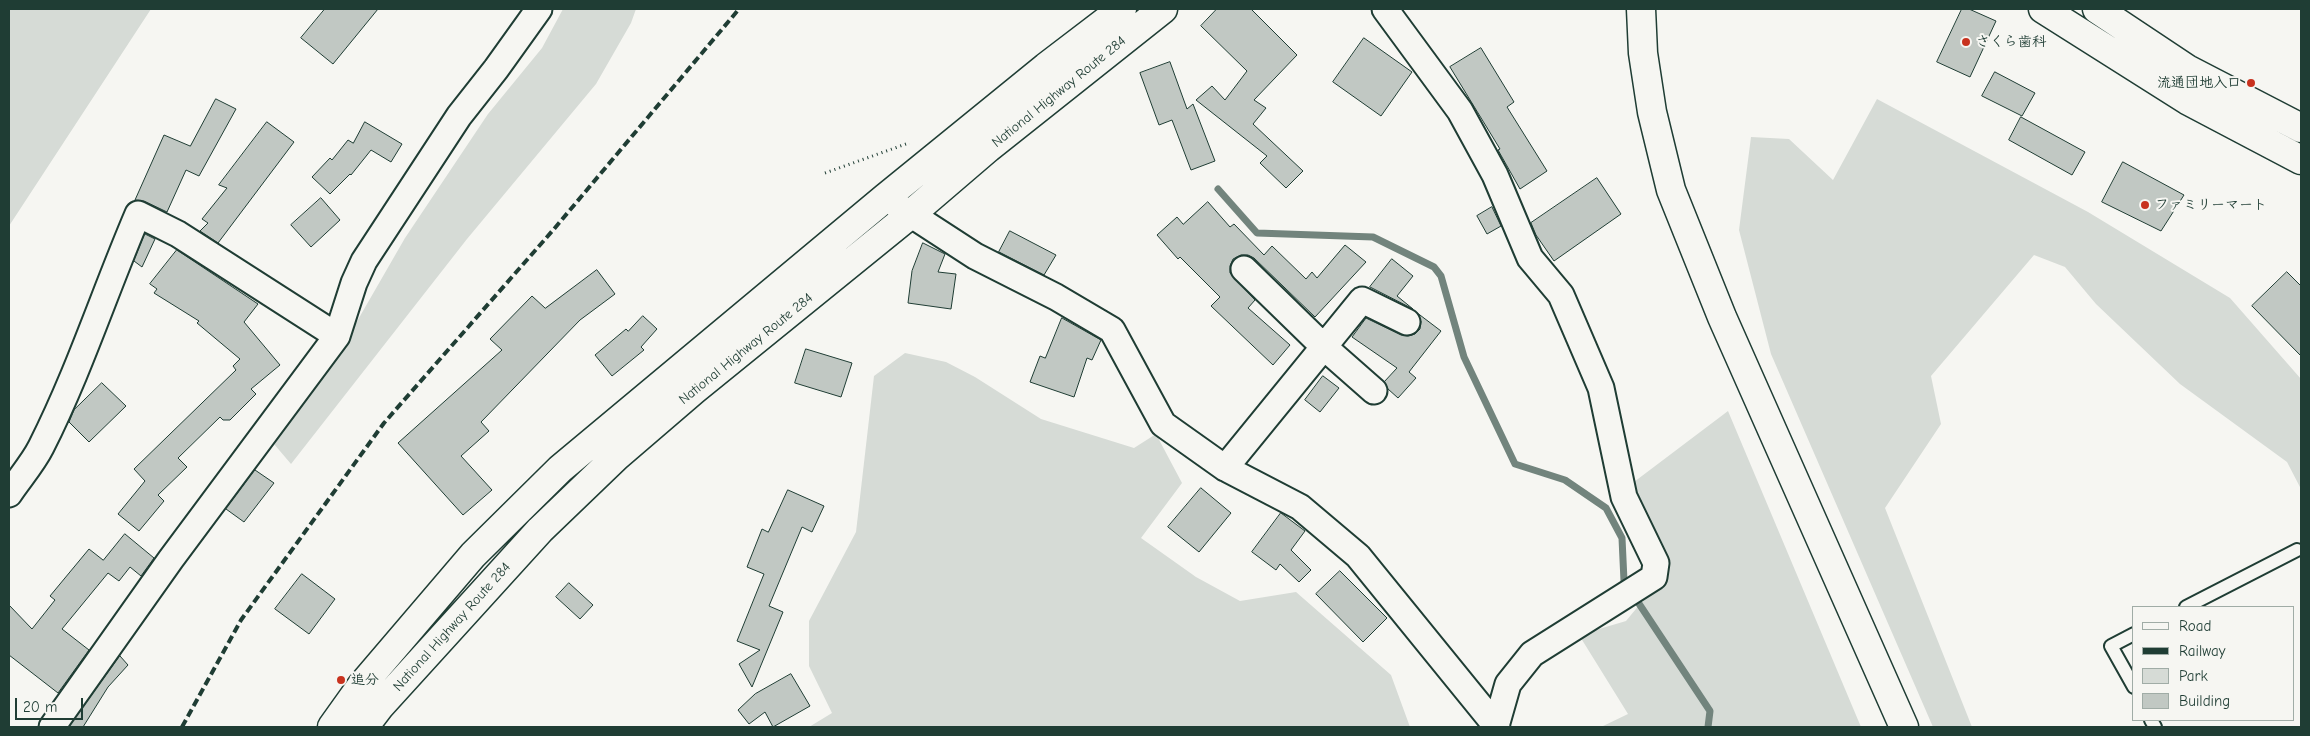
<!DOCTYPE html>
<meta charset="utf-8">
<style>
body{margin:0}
#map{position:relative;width:2310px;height:736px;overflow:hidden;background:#f6f6f2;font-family:"Comic Neue",sans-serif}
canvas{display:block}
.frame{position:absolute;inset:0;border:10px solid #1f3d34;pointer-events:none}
.legend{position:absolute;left:2132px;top:606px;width:162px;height:115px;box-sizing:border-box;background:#f6f6f2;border:1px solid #a0aca6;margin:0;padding:6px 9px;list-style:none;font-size:15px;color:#1f3d34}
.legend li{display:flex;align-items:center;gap:10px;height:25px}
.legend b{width:25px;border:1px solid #a0aca6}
.scale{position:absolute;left:15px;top:698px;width:68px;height:22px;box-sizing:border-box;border:2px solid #1f3d34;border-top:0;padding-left:6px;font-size:15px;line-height:18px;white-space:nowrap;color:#1f3d34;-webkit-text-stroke:4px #f6f6f2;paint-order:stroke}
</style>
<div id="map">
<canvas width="2310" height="736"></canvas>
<div class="frame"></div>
<ul class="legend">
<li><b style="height:6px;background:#f6f6f2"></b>Road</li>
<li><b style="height:6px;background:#1f3d34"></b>Railway</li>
<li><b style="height:14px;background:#d6dbd6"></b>Park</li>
<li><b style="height:14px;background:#c1c8c3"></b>Building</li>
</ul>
<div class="scale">20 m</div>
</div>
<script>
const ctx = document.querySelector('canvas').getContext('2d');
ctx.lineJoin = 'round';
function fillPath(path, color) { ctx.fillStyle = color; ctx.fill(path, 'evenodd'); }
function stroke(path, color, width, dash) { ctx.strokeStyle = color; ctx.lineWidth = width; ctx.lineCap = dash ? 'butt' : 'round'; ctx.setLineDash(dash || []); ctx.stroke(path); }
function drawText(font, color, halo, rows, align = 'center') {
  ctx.font = font + ' "Comic Neue","Klee One",sans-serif'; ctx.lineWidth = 4; ctx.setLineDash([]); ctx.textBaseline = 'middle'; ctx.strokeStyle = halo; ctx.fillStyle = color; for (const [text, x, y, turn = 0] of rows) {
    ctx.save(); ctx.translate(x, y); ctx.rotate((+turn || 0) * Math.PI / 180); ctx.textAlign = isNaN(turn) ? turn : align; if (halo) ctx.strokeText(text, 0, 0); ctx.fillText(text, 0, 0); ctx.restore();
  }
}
fillPath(new Path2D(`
 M 9,9 L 151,9 L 9,226 Z
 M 563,9 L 636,9 L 631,23 L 596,84 L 467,239 L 291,464 L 274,444 L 329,370 L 405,238 L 488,114 L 542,48 Z
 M 1877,99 L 2088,212 L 2230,298 L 2301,379 L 2301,489 L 2287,462 L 2180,384 L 2096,304 L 2065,267 L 2034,255 L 1931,376 L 1941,424 L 1885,508 L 1972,727 L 1933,727 L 1771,354 L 1739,230 L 1751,137 L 1789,139 L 1833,180 Z
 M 905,353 L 946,362 L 975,377 L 1041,419 L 1134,448 L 1156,434 L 1182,483 L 1141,538 L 1196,577 L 1240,601 L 1296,592 L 1391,675 L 1410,727 L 809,727 L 832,713 L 809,666 L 809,621 L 856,532 L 874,376 Z
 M 1728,411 L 1861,727 L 1601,727 L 1628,714 L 1579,635 L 1626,621 L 1668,570 L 1626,488 Z`), '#d6dbd6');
stroke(new Path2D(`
 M 1218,189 L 1257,233 L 1373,237 L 1434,267 L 1441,276 L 1464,357 L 1515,464 L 1565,480 L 1606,508 L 1622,538 L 1624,581 L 1710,711 L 1708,727`), '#72847d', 7);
const building = new Path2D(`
 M 325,9 L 378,9 L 333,64 L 301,38 Z
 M 1217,9 L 1251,9 L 1297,55 L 1254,100 L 1266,108 L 1253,124 L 1303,171 L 1286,188 L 1260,163 L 1267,156 L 1196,100 L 1212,86 L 1225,100 L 1247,71 L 1201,26 Z
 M 1962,9 L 1969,9 L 1996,21 L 1970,77 L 1937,62 Z
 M 1364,38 L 1412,72 L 1381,116 L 1333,82 Z
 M 1481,48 L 1514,102 L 1507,107 L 1547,171 L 1520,189 L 1498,150 L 1500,149 L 1450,67 Z
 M 1170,62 L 1187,109 L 1193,104 L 1215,161 L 1191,170 L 1172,120 L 1159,125 L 1140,73 Z
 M 1995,72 L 2035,93 L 2022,116 L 1982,96 Z
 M 216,99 L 236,109 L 199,176 L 186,170 L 167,212 L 144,201 L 135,200 L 164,135 L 190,146 Z
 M 2021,117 L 2085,152 L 2072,175 L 2009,140 Z
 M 267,122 L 294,142 L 218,243 L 200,231 L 208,223 L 202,219 L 227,188 L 219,185 Z
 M 365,122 L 402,144 L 391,162 L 371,150 L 351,175 L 350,174 L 330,194 L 312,177 L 330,158 L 332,160 L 348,140 L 353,143 Z
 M 2123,162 L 2184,195 L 2161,231 L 2102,202 Z
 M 1597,178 L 1621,214 L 1554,261 L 1536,235 L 1531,223 Z
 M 321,198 L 340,220 L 311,247 L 291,225 Z
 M 1208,202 L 1230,227 L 1234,224 L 1264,255 L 1272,246 L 1306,279 L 1312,272 L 1317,278 L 1345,245 L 1366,262 L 1315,317 L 1254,258 L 1248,255 L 1241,255 L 1233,259 L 1230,266 L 1230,273 L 1255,300 L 1248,308 L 1290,345 L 1273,365 L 1211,306 L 1220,297 L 1180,257 L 1178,259 L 1157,235 L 1177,217 L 1183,224 Z
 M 1492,207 L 1501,226 L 1487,234 L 1477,216 Z
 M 1010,231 L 1056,255 L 1044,275 L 999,252 Z
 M 145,234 L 155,239 L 142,267 L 134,261 Z
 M 923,243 L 945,254 L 938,272 L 956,274 L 951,309 L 908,303 L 912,271 Z
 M 177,250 L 258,304 L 244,322 L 280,365 L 251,389 L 256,394 L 230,420 L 223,420 L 220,417 L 178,458 L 187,467 L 158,495 L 164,501 L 139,531 L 118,514 L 145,481 L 134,469 L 236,370 L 233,366 L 240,359 L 197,323 L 199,321 L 154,293 L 157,289 L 150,284 Z
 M 1392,259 L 1413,276 L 1397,296 L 1413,309 L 1370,287 Z
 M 597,270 L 615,294 L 580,320 L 481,422 L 489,431 L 461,456 L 492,490 L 463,515 L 398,443 L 502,350 L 490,339 L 532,296 L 545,308 Z
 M 2287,272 L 2301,286 L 2301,356 L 2252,306 Z
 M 1416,312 L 1441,331 L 1409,372 L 1416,378 L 1398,398 L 1388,389 L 1384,382 L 1397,368 L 1352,337 L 1366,318 L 1401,335 L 1408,336 L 1415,334 L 1420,329 L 1421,322 Z
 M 643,316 L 657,329 L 641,347 L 644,350 L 612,376 L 595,355 L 626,329 L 628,331 Z
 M 1062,318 L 1101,340 L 1092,360 L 1087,358 L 1074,397 L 1030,382 L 1040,356 L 1045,358 Z
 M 806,349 L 852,363 L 841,397 L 795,383 Z
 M 1323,376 L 1339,388 L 1320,412 L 1305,400 Z
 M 102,383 L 126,406 L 89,442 L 69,422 L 74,410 Z
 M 255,470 L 274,483 L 244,522 L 226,509 Z
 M 1201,488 L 1231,513 L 1199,552 L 1168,527 Z
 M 788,490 L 824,506 L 812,532 L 802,527 L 769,606 L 783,612 L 752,687 L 739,664 L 760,650 L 737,641 L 764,574 L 747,567 L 762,529 L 768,532 Z
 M 1281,513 L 1305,531 L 1291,550 L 1311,570 L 1299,582 L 1280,564 L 1276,570 L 1252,552 Z
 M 125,534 L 154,558 L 141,576 L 130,567 L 119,581 L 108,573 L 62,629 L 89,650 L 58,693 L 9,655 L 9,605 L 32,629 L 55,600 L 50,596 L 89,549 L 103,560 Z
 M 1340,571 L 1387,618 L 1363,642 L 1316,594 Z
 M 302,574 L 335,599 L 309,634 L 275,609 Z
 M 569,583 L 593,605 L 580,619 L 556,597 Z
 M 120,656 L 128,665 L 108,687 L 83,727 L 69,727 Z
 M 791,674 L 810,706 L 773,727 L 765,712 L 749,724 L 738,710 L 755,694 Z`);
fillPath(building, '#c1c8c3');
stroke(building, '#1f3d34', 1);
const service = new Path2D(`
 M 2186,607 L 2297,550
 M 2134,634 L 2111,646 L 2134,687
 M 2151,720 L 2155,727`);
const minor = new Path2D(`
 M 1385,9 L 1460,111 L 1495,175 L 1530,258 L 1561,295 L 1601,388 L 1624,497 L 1656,563 L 1654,577 L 1532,654 L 1508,684 L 1496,726
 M 895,204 L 975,256 L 1056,297 L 1112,330 L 1163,424 L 1225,468 L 1300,507 L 1358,556 L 1497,727
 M 1244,269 L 1324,347 L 1374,391
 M 1225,468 L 1362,300 L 1407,322
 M 9,494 C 19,479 33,463 41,447 C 79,372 105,291 138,214 L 178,234 L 337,336
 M 52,727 L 171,559 L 337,336 L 354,283 L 364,261 L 459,116 L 496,69 L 539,9`);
const tertiary = new Path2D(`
 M 1641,9 L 1643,53 L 1652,112 L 1671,190 L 1722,317 L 1904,727`);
const trunk = new Path2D(`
 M 2043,9 L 2187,100 L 2301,160
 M 2097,9 L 2187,69 L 2301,128
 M 332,727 L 362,685 L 473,555 L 560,469 L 885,198 L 1046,67 L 1122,9
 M 364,727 L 380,706 L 540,530 L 616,457 L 694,390 L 911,214 L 988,148 L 1163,9`);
stroke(service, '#1f3d34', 16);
stroke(minor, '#1f3d34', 29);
stroke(tertiary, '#1f3d34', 31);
stroke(trunk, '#1f3d34', 31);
stroke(new Path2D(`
 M 825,173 L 906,144 L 910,144`), '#1f3d34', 3, [1, 4]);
stroke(service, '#f6f6f2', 12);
stroke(minor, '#f6f6f2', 25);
stroke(tertiary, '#f6f6f2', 28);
stroke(trunk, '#f6f6f2', 28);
stroke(new Path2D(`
 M 182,727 L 241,620 L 384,423 L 554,229 L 739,9`), '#1f3d34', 4, [8, 4]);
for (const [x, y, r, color] of [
 [1966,42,5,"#c8321e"],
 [2251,83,5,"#c8321e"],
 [2145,205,5,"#c8321e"],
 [341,680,5,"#c8321e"]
]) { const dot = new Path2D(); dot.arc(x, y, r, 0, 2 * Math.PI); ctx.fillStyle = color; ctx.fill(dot); stroke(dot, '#f6f6f2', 2); }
drawText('bold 14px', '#1f3d34', '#f6f6f2', [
 ["さくら歯科",1976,42],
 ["流通団地入口",2241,83,"right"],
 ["ファミリーマート",2155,205],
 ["追分",351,680]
], 'left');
drawText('14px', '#1f3d34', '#f6f6f2', [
 ["National Highway Route 284",1059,92,-39],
 ["National Highway Route 284",746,349,-39],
 ["National Highway Route 284",452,627,-48]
]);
</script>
